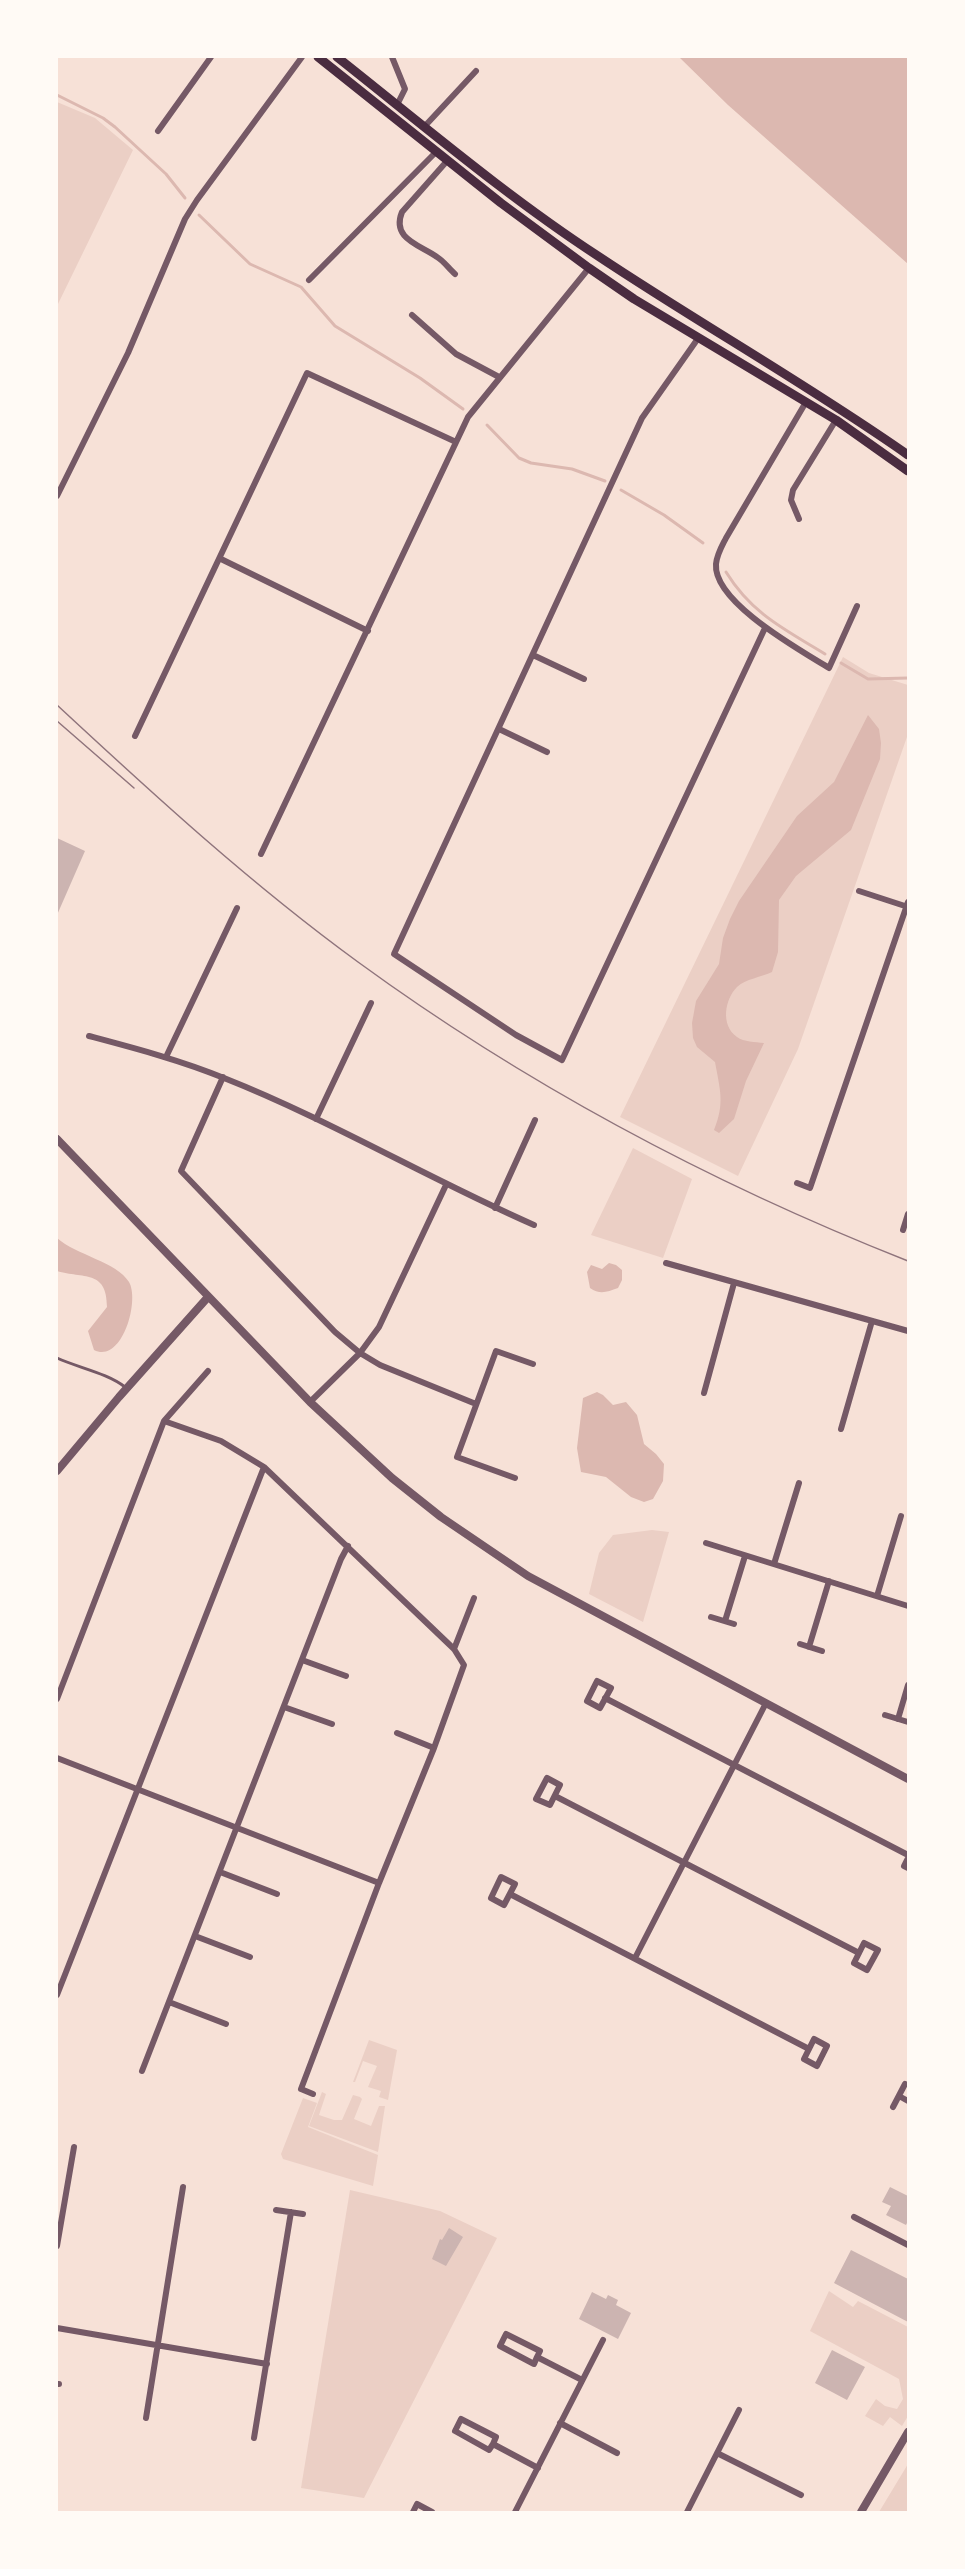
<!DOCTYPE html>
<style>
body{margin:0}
#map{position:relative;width:965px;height:2569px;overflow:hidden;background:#f7e1d7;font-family:"Roboto Serif",serif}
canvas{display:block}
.frame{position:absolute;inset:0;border:58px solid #fffaf5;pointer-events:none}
</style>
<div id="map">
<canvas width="965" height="2569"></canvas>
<div class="frame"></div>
</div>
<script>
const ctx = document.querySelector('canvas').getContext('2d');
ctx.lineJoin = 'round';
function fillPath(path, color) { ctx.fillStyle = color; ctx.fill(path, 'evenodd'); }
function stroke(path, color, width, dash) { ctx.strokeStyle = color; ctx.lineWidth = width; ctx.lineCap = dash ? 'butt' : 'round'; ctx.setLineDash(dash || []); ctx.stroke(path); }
fillPath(new Path2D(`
 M 57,102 L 95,118 L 133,150 L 57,306 Z
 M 843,657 L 869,673 L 908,685 L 908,734 L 798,1049 L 738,1176 L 620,1117 Z
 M 633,1148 L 692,1179 L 663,1258 L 591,1235 Z
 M 652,1530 L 669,1532 L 643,1622 L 589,1594 L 599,1553 L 613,1535 Z
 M 369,2040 L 397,2050 L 388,2100 L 379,2097 L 381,2091 L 368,2087 L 377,2066 L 363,2061 L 355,2082 L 353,2082 Z
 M 322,2092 L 326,2094 L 319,2115 L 334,2120 L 342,2120 L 353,2095 L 360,2097 L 362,2099 L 354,2119 L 371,2126 L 379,2106 L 385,2106 L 378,2152 L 309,2126 Z
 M 303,2098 L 317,2103 L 308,2127 L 378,2155 L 373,2186 L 283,2159 L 281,2154 Z
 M 350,2190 L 440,2211 L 497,2238 L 364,2498 L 301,2488 Z
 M 829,2291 L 853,2307 L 858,2301 L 908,2327 L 908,2416 L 902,2426 L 890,2417 L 883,2426 L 865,2416 L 876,2399 L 885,2406 L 897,2409 L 903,2399 L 899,2379 L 810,2331 Z
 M 908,2464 L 908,2512 L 879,2512 Z`), '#ebcfc5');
fillPath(new Path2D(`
 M 679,57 L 908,57 L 908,264 L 728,105 Z
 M 868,715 L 879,729 L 881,743 L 880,759 L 851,830 L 796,876 L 779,900 L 778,952 L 772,972 C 762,977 745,979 737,987 C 725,999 720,1025 737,1037 C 744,1042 755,1042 764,1043 L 746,1081 L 734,1119 L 719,1133 L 714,1130 C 725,1103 720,1090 715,1062 L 697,1047 L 693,1038 L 692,1023 L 696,1001 L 719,964 L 723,938 L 730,919 L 739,901 L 797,816 L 834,782 Z
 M 57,1238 C 76,1255 117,1262 129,1282 C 140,1301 122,1364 94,1350 L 88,1331 L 107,1307 C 107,1269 83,1279 57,1271 Z
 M 609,1263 L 616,1265 L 622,1270 L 622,1280 L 618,1288 C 607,1292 600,1295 590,1288 L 587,1272 L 591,1265 L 602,1269 Z
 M 597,1392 L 603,1395 L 613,1405 L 626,1402 L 637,1415 L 644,1444 L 656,1454 L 664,1464 L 663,1481 L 653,1499 L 644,1502 L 631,1497 L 606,1477 L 581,1472 L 577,1448 L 583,1398 Z`), '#dcb8b0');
stroke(new Path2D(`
 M 57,95 L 103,118 L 115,127 L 166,174 L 185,198
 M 199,215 L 250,264 L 301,287 L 335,326 L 420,378 L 463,409
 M 487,425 L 519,458 L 531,463 L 572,469 L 605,481
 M 621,490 L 664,515 L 703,543
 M 726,572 C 752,614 784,629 825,654
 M 841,663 L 868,679 L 908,678`), '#dcb8b0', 3);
fillPath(new Path2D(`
 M 57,838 L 85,851 L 57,915 Z
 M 890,2187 L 908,2196 L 908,2221 L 906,2225 L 886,2215 L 891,2206 L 882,2202 Z
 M 449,2228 L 463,2237 L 446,2266 L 432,2259 L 440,2239 L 442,2240 Z
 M 851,2250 L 908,2279 L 908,2322 L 834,2283 Z
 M 592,2292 L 606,2299 L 608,2295 L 618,2300 L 616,2305 L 631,2313 L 618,2339 L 579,2319 Z
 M 832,2350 L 865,2367 L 847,2400 L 815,2383 Z`), '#ccb4b1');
stroke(new Path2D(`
 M 57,1358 C 79,1368 107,1373 125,1387`), '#755966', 3);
stroke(new Path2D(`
 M 392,57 L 405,89 L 397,105
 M 424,127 L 476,71
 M 158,131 L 211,57
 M 447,161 L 402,212 C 391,239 420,245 437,257 C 444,261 449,269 455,274
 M 309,280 L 436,152
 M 412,315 L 456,354 L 499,377
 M 699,337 L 642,418 L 394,954 L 516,1035 L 562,1060 L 765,628
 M 806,402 L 726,538 C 722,546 717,554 716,564 C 713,602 800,650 829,668 L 857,606
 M 57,496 L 128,353 L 185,219 L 197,200 L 302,57
 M 799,519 L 791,500 L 793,490 L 836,420
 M 221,559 L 368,631
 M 533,655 L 584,679
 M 499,729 L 547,752
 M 135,736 L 307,373 L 456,442
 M 261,854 L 468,417 L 589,268
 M 859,891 L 908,907
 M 89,1036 C 134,1048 180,1060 224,1078 C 330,1120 429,1179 534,1225
 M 166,1057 L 237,908
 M 223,1077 L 181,1171 L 335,1332 L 360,1353 L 380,1365 L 476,1404
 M 316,1119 L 371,1003
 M 797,1183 L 810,1188 L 908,902
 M 495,1208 L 535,1120
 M 903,1230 L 908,1214
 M 666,1263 L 908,1331
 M 704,1393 L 734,1283
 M 310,1402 L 360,1353 L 379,1327 L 446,1185
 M 164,1421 L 221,1441 L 264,1467 L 454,1649 L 464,1665 L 434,1748 L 379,1883 L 301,2089 L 313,2094
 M 841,1429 L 872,1321
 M 515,1478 L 457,1457 L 496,1351 L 533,1364
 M 706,1543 L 908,1606
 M 774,1564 L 799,1483
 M 877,1596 L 901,1516
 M 711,1617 L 734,1624
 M 725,1621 L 745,1556
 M 800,1644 L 822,1651
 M 809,1647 L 829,1581
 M 454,1649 L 474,1598
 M 302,1660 L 346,1676
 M 597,1681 L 611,1688 L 600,1708 L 587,1701 Z
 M 605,1698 L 908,1855
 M 57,1699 L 164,1421 L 208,1371
 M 284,1707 L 332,1724
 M 885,1715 L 908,1722
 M 898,1719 L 908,1685
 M 397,1733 L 434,1748
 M 57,1758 L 379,1883
 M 547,1778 L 560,1785 L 550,1805 L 536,1799 Z
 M 555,1796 L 859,1953
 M 908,1858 L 904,1866 L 908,1868
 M 220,1872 L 277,1894
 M 501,1877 L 515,1884 L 504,1905 L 491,1898 Z
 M 510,1894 L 809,2049
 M 195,1936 L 250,1957
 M 864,1943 L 878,1950 L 867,1970 L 854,1963 Z
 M 635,1958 L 766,1703
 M 57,1995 L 264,1467
 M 169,2002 L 226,2024
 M 814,2039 L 827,2046 L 817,2066 L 804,2059 Z
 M 142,2071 L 341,1559 L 348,1546
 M 899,2096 L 908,2101
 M 893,2107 L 905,2084
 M 276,2210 L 303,2214
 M 854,2217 L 908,2245
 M 57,2246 L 74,2147
 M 57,2328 L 267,2364
 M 537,2357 L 534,2364 L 500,2346 L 506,2334 L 540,2351 L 537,2357 L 582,2380
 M 57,2384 L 59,2384
 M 146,2418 L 183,2187
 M 560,2423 L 617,2453
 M 254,2438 L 291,2212
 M 493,2444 L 489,2450 L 455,2431 L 461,2419 L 496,2437 L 493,2444 L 538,2468
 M 717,2453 L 801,2495
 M 413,2512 L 417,2504 L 432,2512
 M 515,2512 L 603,2340
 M 687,2512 L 739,2410`), '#755966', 6);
stroke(new Path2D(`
 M 57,1139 L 310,1402 L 392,1478 L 441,1517 L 528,1576 L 908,1779
 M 57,1471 L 119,1397 L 208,1297
 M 861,2512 L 908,2432`), '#755966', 8);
stroke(new Path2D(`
 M 318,57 L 501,203 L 589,268 L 634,299 L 836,420 L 908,471
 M 337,57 C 423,125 506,196 598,256 C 700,324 807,384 908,455`), '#4a2c40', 9);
stroke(new Path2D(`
 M 57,705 C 154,795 251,884 358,962 C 528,1086 713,1184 908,1261
 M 57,721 L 134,788`), '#8f747c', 1.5);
</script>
